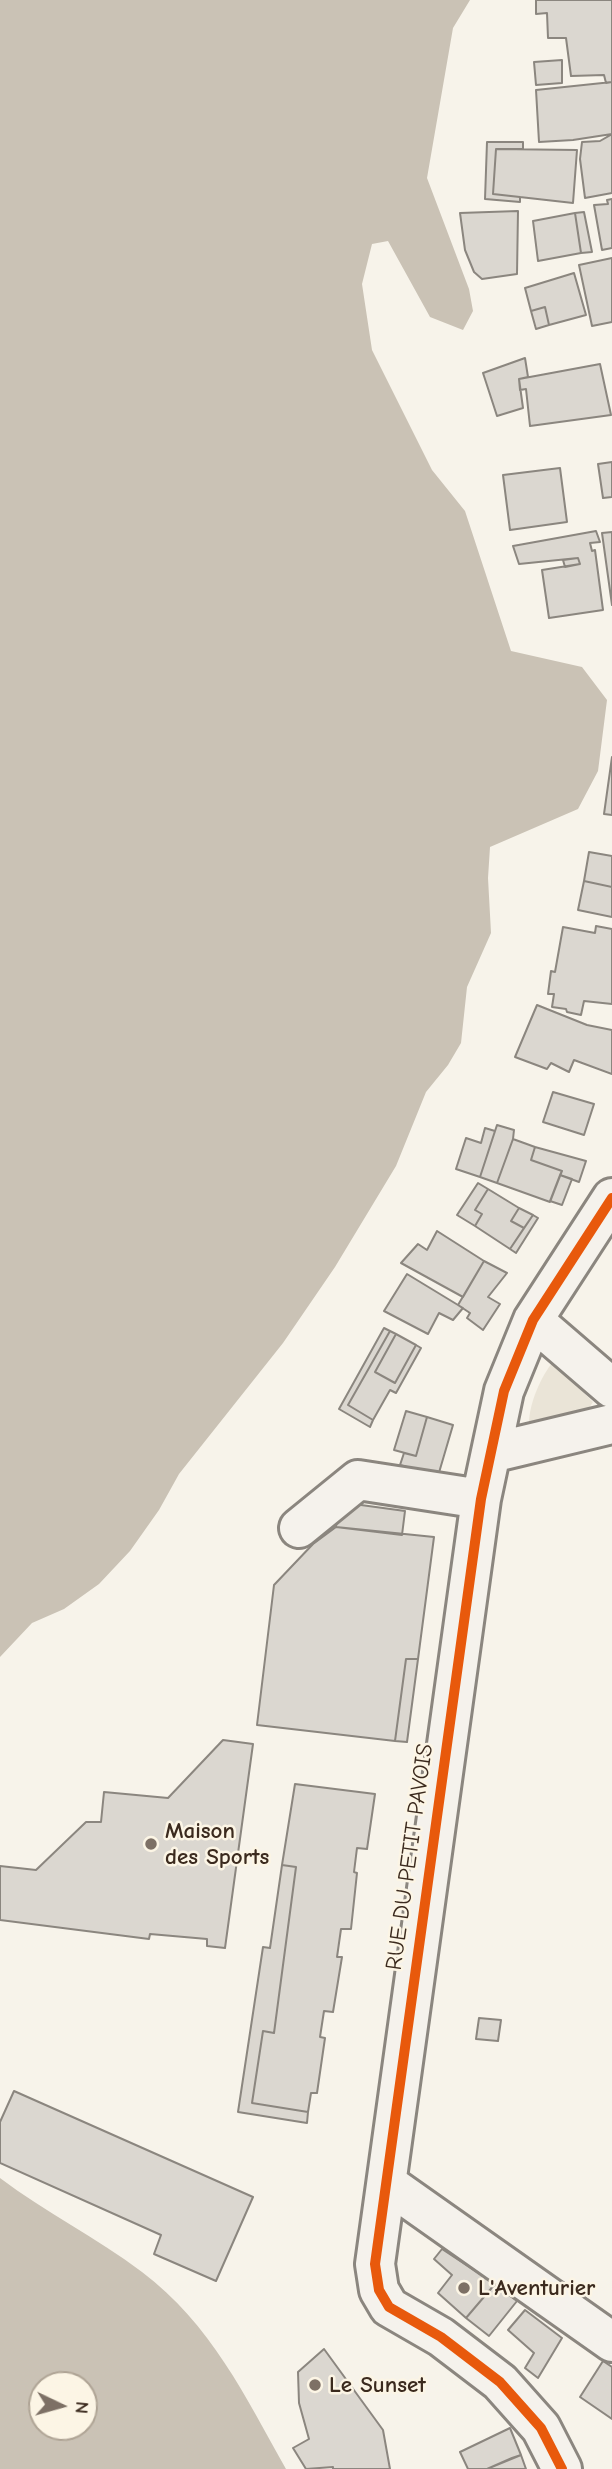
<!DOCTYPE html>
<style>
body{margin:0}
#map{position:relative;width:612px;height:2469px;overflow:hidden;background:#f7f3ea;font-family:"Comic Neue",sans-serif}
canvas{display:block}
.north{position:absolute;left:28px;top:2371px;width:70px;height:70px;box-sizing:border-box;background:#fcf5e5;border:2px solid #afa495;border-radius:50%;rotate:95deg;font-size:19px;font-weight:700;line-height:28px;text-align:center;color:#3b2a1e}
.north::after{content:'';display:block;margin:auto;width:24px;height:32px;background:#7d7065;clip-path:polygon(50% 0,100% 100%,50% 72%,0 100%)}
</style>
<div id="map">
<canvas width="612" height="2469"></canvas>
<div class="north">N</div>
</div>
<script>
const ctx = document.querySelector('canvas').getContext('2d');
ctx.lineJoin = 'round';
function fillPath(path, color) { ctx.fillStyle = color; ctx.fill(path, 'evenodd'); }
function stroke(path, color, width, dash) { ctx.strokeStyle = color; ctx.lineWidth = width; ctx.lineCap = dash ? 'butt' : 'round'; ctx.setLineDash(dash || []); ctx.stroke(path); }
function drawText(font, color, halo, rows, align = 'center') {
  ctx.font = font + ' "Comic Neue",sans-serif'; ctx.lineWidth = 5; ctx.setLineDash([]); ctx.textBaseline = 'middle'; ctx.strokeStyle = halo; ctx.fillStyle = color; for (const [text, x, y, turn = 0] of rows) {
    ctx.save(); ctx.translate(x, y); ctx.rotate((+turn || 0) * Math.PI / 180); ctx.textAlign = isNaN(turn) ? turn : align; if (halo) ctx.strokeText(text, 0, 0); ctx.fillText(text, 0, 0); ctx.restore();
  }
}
fillPath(new Path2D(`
 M 553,1362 L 593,1402 L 589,1408 L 535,1426 L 529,1423 C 529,1404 541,1376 553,1362 Z`), '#eae4d7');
fillPath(new Path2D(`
 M 0,0 L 470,0 L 453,28 L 427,178 L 469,289 L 473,311 L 463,330 L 430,317 L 388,241 L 372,244 L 362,284 L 372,350 L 432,470 L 465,511 L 511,651 L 582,667 L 607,700 L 598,771 L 578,809 L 490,847 L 488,878 L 491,933 L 467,987 L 461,1043 L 448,1065 L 426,1092 L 396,1166 L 335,1267 L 283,1343 L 179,1474 L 159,1510 L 130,1551 L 99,1584 L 64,1609 L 32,1623 L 0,1657 Z
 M 0,2178 C 45,2212 97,2238 142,2272 C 211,2324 245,2396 286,2469 L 0,2469 ZM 84,2385 L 84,2427 L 42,2427 L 42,2385 Z`), '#cac2b5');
const building = new Path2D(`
 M 536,0 L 612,0 L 612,82 L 606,83 L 604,75 L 571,76 L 566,38 L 548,38 L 547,13 L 536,14 Z
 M 562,60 L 562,83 L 536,85 L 534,62 Z
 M 612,82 L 612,134 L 573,140 L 539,142 L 536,90 Z
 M 612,134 L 612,193 L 585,198 L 580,159 L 582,142 L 600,141 Z
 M 487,142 L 523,142 L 523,149 L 496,149 L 493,194 L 520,197 L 520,202 L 485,199 Z
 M 496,149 L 577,150 L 573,203 L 493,194 Z
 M 612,199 L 612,248 L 602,250 L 594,205 L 608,204 L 607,200 Z
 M 518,211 L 517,274 L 482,279 L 474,272 L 465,250 L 460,213 Z
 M 584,212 L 592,252 L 581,253 L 575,213 Z
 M 575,213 L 581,253 L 538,261 L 533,221 Z
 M 612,258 L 612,322 L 592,326 L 579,265 Z
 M 574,273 L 586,315 L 549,325 L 545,307 L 531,311 L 525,288 Z
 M 545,307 L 549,325 L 536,329 L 531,311 Z
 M 525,358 L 528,377 L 519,379 L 523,408 L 497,416 L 483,373 Z
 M 600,364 L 611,415 L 530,426 L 526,389 L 520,390 L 519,379 Z
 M 612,462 L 612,497 L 603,498 L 598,464 Z
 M 560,468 L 567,522 L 510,530 L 503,475 Z
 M 596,531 L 600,542 L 590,543 L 592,551 L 595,550 L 603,610 L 549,618 L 542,570 L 580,564 L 578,558 L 519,564 L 513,546 Z
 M 612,532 L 612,605 L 602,533 Z
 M 578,558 L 580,564 L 565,567 L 563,560 Z
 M 612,757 L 612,815 L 604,814 Z
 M 589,852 L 612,856 L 612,887 L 584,881 Z
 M 584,881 L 612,887 L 612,917 L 578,910 Z
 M 596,926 L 612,929 L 612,1004 L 584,1001 L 581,1015 L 567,1012 L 566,1009 L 552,1007 L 554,994 L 548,994 L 551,971 L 555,972 L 563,927 L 595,933 Z
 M 537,1005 L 587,1025 L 612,1030 L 612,1074 L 574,1060 L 569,1072 L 551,1063 L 547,1069 L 515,1057 Z
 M 553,1092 L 594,1104 L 584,1135 L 543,1122 Z
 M 497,1125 L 514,1130 L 513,1139 L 497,1183 L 480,1177 Z
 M 485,1128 L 495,1131 L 480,1177 L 456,1169 L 466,1138 L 481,1143 Z
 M 513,1139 L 535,1147 L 531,1160 L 562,1171 L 550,1202 L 497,1183 Z
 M 535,1147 L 586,1161 L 579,1182 L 560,1175 L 562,1171 L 531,1160 Z
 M 560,1175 L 572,1179 L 562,1205 L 550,1201 Z
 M 478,1183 L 488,1189 L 475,1210 L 482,1214 L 475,1226 L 457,1215 Z
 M 488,1189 L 519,1208 L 511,1221 L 524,1228 L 510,1249 L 475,1226 L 482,1214 L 475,1210 Z
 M 519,1208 L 533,1215 L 524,1228 L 511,1221 Z
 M 533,1215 L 538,1218 L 516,1253 L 510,1249 Z
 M 437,1231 L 484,1261 L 463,1297 L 401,1263 L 418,1244 L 427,1250 Z
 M 484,1261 L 507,1273 L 488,1297 L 500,1304 L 483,1330 L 467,1318 L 470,1313 L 458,1305 Z
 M 407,1274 L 458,1305 L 463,1308 L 453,1320 L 439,1313 L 428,1334 L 384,1311 Z
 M 384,1328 L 390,1331 L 348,1405 L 373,1420 L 370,1427 L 339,1409 Z
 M 390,1331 L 396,1334 L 375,1372 L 395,1383 L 416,1345 L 421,1348 L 396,1393 L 390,1390 L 373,1420 L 348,1405 Z
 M 396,1334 L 416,1345 L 395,1383 L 375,1372 Z
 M 406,1411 L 427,1417 L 416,1456 L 394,1450 Z
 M 427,1417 L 453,1425 L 438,1476 L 400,1465 L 404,1453 L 416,1456 Z
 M 339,1502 L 405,1511 L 402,1535 L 336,1527 Z
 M 336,1527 L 434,1537 L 418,1659 L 406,1659 L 395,1741 L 257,1725 L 274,1585 L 313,1544 Z
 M 406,1659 L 418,1659 L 407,1742 L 395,1741 Z
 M 223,1740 L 253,1744 L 225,1948 L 207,1946 L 207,1939 L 150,1934 L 149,1939 L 0,1920 L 0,1866 L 36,1870 L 86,1822 L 101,1822 L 104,1792 L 168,1798 Z
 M 295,1784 L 375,1794 L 367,1849 L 357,1848 L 354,1872 L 357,1873 L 351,1929 L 341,1929 L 337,1957 L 342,1957 L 333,2012 L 324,2011 L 320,2037 L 325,2038 L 317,2093 L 311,2093 L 308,2112 L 252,2103 L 263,2031 L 274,2033 L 296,1867 L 282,1865 Z
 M 282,1865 L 296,1867 L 274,2033 L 263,2031 L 252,2103 L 308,2112 L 307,2123 L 238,2112 L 263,1947 L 270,1948 Z
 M 479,2018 L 501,2020 L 498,2041 L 476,2039 Z
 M 14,2091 L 253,2197 L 216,2281 L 154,2254 L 161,2235 L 0,2163 L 0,2122 Z
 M 442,2249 L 495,2284 L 466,2318 L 438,2293 L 452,2275 L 434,2259 Z
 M 495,2284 L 517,2301 L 489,2336 L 466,2318 Z
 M 525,2310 L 562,2338 L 538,2378 L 525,2368 L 534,2353 L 508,2330 Z
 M 324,2349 L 383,2430 L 390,2469 L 333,2469 L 333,2467 L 306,2469 L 293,2448 L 309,2439 L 299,2403 L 298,2372 Z
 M 603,2361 L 612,2367 L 612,2419 L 580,2397 Z
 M 510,2428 L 521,2455 L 487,2469 L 468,2469 L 460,2452 Z
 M 521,2455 L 526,2469 L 487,2469 L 512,2458 Z`);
fillPath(building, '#dbd7d0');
stroke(building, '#8b867f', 2);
const minor = new Path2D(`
 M 533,1320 L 612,1388
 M 491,1453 L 612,1424
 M 299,1528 L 358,1480 L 481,1499
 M 388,2184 L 612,2342
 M 562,2469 L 541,2428 L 500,2382 L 441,2337 L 389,2307 L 379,2290 L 375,2264 L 481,1499 L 504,1391 L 533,1320 L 612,1198`);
stroke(minor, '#8b867f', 44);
stroke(minor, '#f5f2ec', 38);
stroke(new Path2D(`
 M 562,2469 L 541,2428 L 500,2382 L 441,2337 L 389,2307 L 379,2290 L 375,2264 L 481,1499 L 504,1391 L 533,1320 L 612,1198`), '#e8590c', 10);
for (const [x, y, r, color] of [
 [151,1844,7,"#7d7065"],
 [464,2288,7,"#7d7065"],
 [315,2385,7,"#7d7065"]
]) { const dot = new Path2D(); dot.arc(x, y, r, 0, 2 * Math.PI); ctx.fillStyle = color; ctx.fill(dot); stroke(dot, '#fcf5e5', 2.5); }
drawText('bold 23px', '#3b2a1e', '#fcf5e5', [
 ["Maison",165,1831],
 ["des Sports",165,1857],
 ["L'Aventurier",478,2288],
 ["Le Sunset",329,2385]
], 'left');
drawText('23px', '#3b2a1e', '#fcf5e5', [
 ["RUE DU PETIT PAVOIS",410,1857,-82]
]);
</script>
